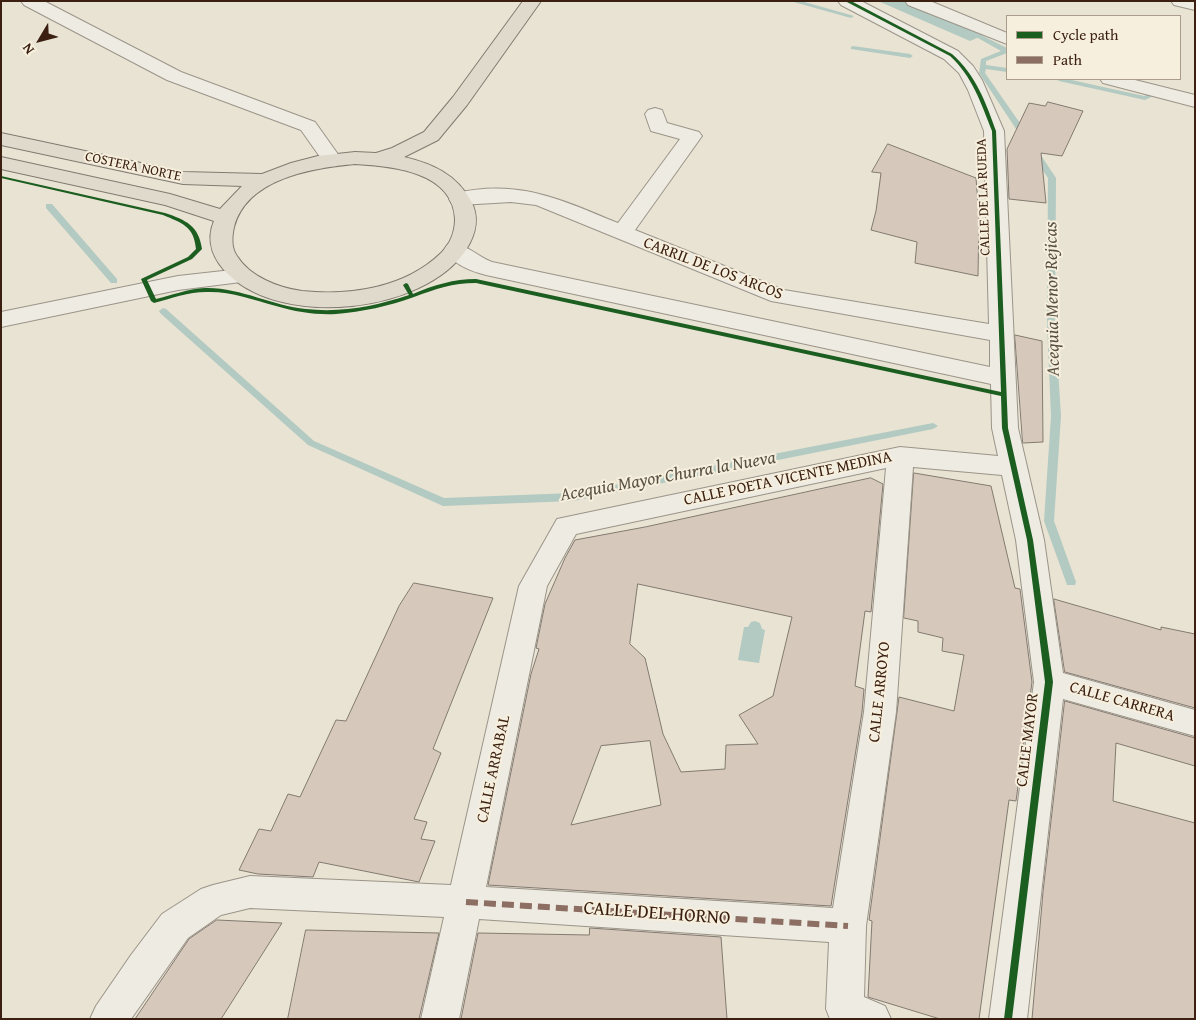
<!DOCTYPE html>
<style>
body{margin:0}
#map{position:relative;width:1196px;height:1020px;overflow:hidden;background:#e9e3d3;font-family:"Gentium Book Plus",serif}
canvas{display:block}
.frame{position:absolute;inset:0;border:2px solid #3b2011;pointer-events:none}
.legend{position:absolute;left:1006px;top:15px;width:175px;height:65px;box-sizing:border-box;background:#f7efdd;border:1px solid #ac9c8b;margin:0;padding:6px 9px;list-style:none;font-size:15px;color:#3b2011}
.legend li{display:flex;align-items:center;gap:10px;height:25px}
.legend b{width:25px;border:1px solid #ac9c8b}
.north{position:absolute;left:15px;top:15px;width:50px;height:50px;-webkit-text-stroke:4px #f7efdd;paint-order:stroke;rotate:233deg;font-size:14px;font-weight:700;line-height:20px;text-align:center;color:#3b2011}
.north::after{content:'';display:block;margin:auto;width:18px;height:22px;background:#3b2011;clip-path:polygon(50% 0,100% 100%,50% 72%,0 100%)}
</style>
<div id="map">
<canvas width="1196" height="1020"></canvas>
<div class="frame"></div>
<ul class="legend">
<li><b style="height:6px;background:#1b5e20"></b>Cycle path</li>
<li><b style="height:6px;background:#8d6e63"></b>Path</li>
</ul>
<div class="north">N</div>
</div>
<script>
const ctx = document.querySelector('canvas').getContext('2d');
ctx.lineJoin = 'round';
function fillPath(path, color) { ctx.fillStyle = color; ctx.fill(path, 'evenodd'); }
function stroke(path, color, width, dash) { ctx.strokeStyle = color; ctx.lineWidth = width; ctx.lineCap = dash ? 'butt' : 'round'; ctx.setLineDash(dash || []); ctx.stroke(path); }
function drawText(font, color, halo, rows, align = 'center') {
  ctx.font = font + ' "Gentium Book Plus",serif'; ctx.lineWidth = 4; ctx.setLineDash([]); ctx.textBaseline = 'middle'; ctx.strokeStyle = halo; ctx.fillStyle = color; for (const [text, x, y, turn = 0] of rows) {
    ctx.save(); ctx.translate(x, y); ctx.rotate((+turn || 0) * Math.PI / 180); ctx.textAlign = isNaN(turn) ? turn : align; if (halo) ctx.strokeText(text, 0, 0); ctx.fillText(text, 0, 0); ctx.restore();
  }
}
fillPath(new Path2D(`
 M 878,1 L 906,1 L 984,35 L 970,41 Z
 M 755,621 L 760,623 L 762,629 L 765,630 L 759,663 L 738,660 L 744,627 L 748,627 L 751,622 Z`), '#b2cac1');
fillPath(new Path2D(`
 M 790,1 L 801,1 L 854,16 L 851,18 Z
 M 971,30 L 1007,48 L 1007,53 L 986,61 L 986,65 L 1007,68 L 1007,72 L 986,69 L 985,73 L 1029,136 L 1028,138 L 1022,138 L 979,73 L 981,59 L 1001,51 L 969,33 L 968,32 Z
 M 853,46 L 910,54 L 913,56 L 910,58 L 851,49 L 851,47 Z
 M 1056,79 L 1067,79 L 1144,96 L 1151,93 L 1155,95 L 1145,100 L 1059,81 Z
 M 1032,151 L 1038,151 L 1056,178 L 1055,323 L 1061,416 L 1054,521 L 1076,582 L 1075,585 L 1067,585 L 1066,582 L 1044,521 L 1051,416 L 1047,323 L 1048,178 L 1031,153 Z
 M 46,204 L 52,204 L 117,279 L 117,283 L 111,283 L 46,208 Z
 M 163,308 L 166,309 L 314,441 L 444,498 L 573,493 L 933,423 L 938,426 L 933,429 L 573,501 L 443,506 L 308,445 L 160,313 L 159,311 Z`), '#b2cac1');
const building = new Path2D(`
 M 1048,102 L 1083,111 L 1062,156 L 1041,153 L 1046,203 L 1009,199 L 1007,149 L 1029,103 L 1045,106 Z
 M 888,144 L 976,178 L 979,216 L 978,276 L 915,263 L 917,242 L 871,230 L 876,211 L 881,173 L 872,172 Z
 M 1015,335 L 1042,341 L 1043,442 L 1023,443 Z
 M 914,473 L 991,486 L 1015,588 L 1020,589 L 1032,682 L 1016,801 L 1009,800 L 979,1019 L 940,1019 L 868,997 L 872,921 L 869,920 L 899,697 L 954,711 L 964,655 L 942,651 L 943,638 L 918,632 L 918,621 L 904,618 Z
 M 871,478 L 883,484 L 871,612 L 865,611 L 855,686 L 864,689 L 862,712 L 831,906 L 488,885 L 531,674 L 539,649 L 536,648 L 545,604 L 565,558 L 575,540 L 645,527 ZM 638,584 L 792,617 L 773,696 L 739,715 L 758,744 L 726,745 L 725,769 L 681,772 L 663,734 L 645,658 L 630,644 ZM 650,741 L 661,805 L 571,825 L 601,746 Z
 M 414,583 L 493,598 L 433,749 L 441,753 L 414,819 L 427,822 L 421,839 L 435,841 L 419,882 L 319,862 L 313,877 L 258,874 L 239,870 L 259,829 L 271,831 L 288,794 L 300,797 L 336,720 L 346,721 L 399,606 Z
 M 1054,599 L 1161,630 L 1161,627 L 1195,634 L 1195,708 L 1065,672 Z
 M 1065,701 L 1195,738 L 1195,766 L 1116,743 L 1113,801 L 1195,823 L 1195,1019 L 1032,1019 L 1043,892 Z
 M 217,920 L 282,923 L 221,1019 L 135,1019 L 189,939 Z
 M 590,928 L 721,937 L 727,1019 L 461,1019 L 478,933 L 589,935 Z
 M 306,930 L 439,933 L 419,1019 L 288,1019 Z`);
fillPath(building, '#d7c8bc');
stroke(building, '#827a70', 1);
const minor = new Path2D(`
 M 21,1 L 44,1 L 181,72 L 315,122 L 342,160 L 339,164 L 332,166 L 325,164 L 301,130 L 167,80 L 24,5 Z
 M 838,1 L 861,1 L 958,51 L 973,66 L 982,80 L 1004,131 L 1018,428 L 1044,540 L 1063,673 L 1195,710 L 1195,736 L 1063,699 L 1027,1019 L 989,1019 L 1034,682 L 1016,540 L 1002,475 L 913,467 L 896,712 L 866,926 L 864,997 L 885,1006 L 891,1019 L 830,1019 L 826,1009 L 829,942 L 479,919 L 459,1019 L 421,1019 L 444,917 L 250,908 L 221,915 L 188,938 L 131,1019 L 90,1019 L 96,1006 L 131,955 L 162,914 L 201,889 L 213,885 L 250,876 L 451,885 L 519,586 L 557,519 L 900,447 L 998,456 L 992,428 L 991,384 L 486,275 C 470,271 453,264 444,250 L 447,245 C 464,241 476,256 492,262 L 990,367 L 990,340 L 771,301 L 536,205 L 511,202 L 460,205 L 452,204 L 449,199 L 452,194 C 518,178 559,199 618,223 L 680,139 L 651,131 L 645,114 L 648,110 L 655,108 L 662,110 L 667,123 L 699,132 L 702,136 L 635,230 L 784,290 L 989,324 L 984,131 L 968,90 L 959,73 L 944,59 L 841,5 ZM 886,468 L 864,712 L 833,908 L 486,887 L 547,586 L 576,534 Z
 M 905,1 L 930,1 L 1007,33 L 1007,44 L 908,5 Z
 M 1171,1 L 1195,1 L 1195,10 L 1174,5 Z
 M 1100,79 L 1131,79 L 1195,95 L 1195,107 L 1103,83 Z
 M 241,269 L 249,271 L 252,276 L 249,281 L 178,290 L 1,327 L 1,312 L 178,276 Z`);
const major = new Path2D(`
 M 523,1 L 541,1 L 467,105 L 438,140 L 404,157 C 433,164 456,174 471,201 C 480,218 476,234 466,250 C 424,313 284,328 229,275 C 214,261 205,242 214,221 L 165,205 L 1,169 L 1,157 L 170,194 L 220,209 L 242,186 L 183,184 L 1,145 L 1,133 L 183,172 L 262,174 L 291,163 L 318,156 L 355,152 L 376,153 L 392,148 L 424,132 L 453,97 ZM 355,164 C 390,166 453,171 455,219 C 455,232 450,244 441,253 C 405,288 350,296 302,291 C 279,288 250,277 237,256 C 231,248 232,236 234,227 C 247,178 313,168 355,164 Z`);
stroke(minor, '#9b9489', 2);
stroke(major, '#827a70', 2);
fillPath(minor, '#eeebe2');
fillPath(major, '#e0dacd');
stroke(new Path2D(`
 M 466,902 L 848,926`), '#8d6e63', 6, [12, 6]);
fillPath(new Path2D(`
 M 845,1 L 851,1 L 952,54 C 976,75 986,103 996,131 L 1008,428 L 1033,540 L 1053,682 L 1012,1019 L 1004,1019 L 1045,682 L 1027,540 L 1002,428 L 1001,396 L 476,283 C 452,283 436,289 414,297 C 389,306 362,312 336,314 C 316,315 296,312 276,306 C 254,300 232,292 210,292 C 191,291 172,298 154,303 L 151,301 L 141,279 L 188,257 L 196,249 C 194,226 182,223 163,215 L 1,178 L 1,176 L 165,213 C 186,220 199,226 202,249 L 192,259 L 147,280 L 156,299 C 172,295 188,289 205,288 C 240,287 272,306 306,309 C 342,313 376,306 409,295 L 403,285 L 406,283 L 408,284 L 413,294 C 434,285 454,279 476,279 L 1001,392 L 992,131 C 981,103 972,76 950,56 Z`), '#1b5e20');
drawText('14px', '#3b2011', '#f7efdd', [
 ["COSTERA NORTE",133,167,12],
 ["CALLE DE LA RUEDA",984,197,-92]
]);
drawText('16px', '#3b2011', '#f7efdd', [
 ["CARRIL DE LOS ARCOS",713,269,21],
 ["CALLE POETA VICENTE MEDINA",788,479,-12],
 ["CALLE ARROYO",880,692,-84],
 ["CALLE CARRERA",1122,702,16],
 ["CALLE MAYOR",1028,740,-83],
 ["CALLE ARRABAL",494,769,-78]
]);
drawText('italic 18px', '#585043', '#f7efdd', [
 ["Acequia Menor Rejicas",1053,299,-91],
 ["Acequia Mayor Churra la Nueva",668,477,-10]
]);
drawText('19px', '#3b2011', '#f7efdd', [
 ["CALLE DEL HORNO",657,914,4]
]);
</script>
